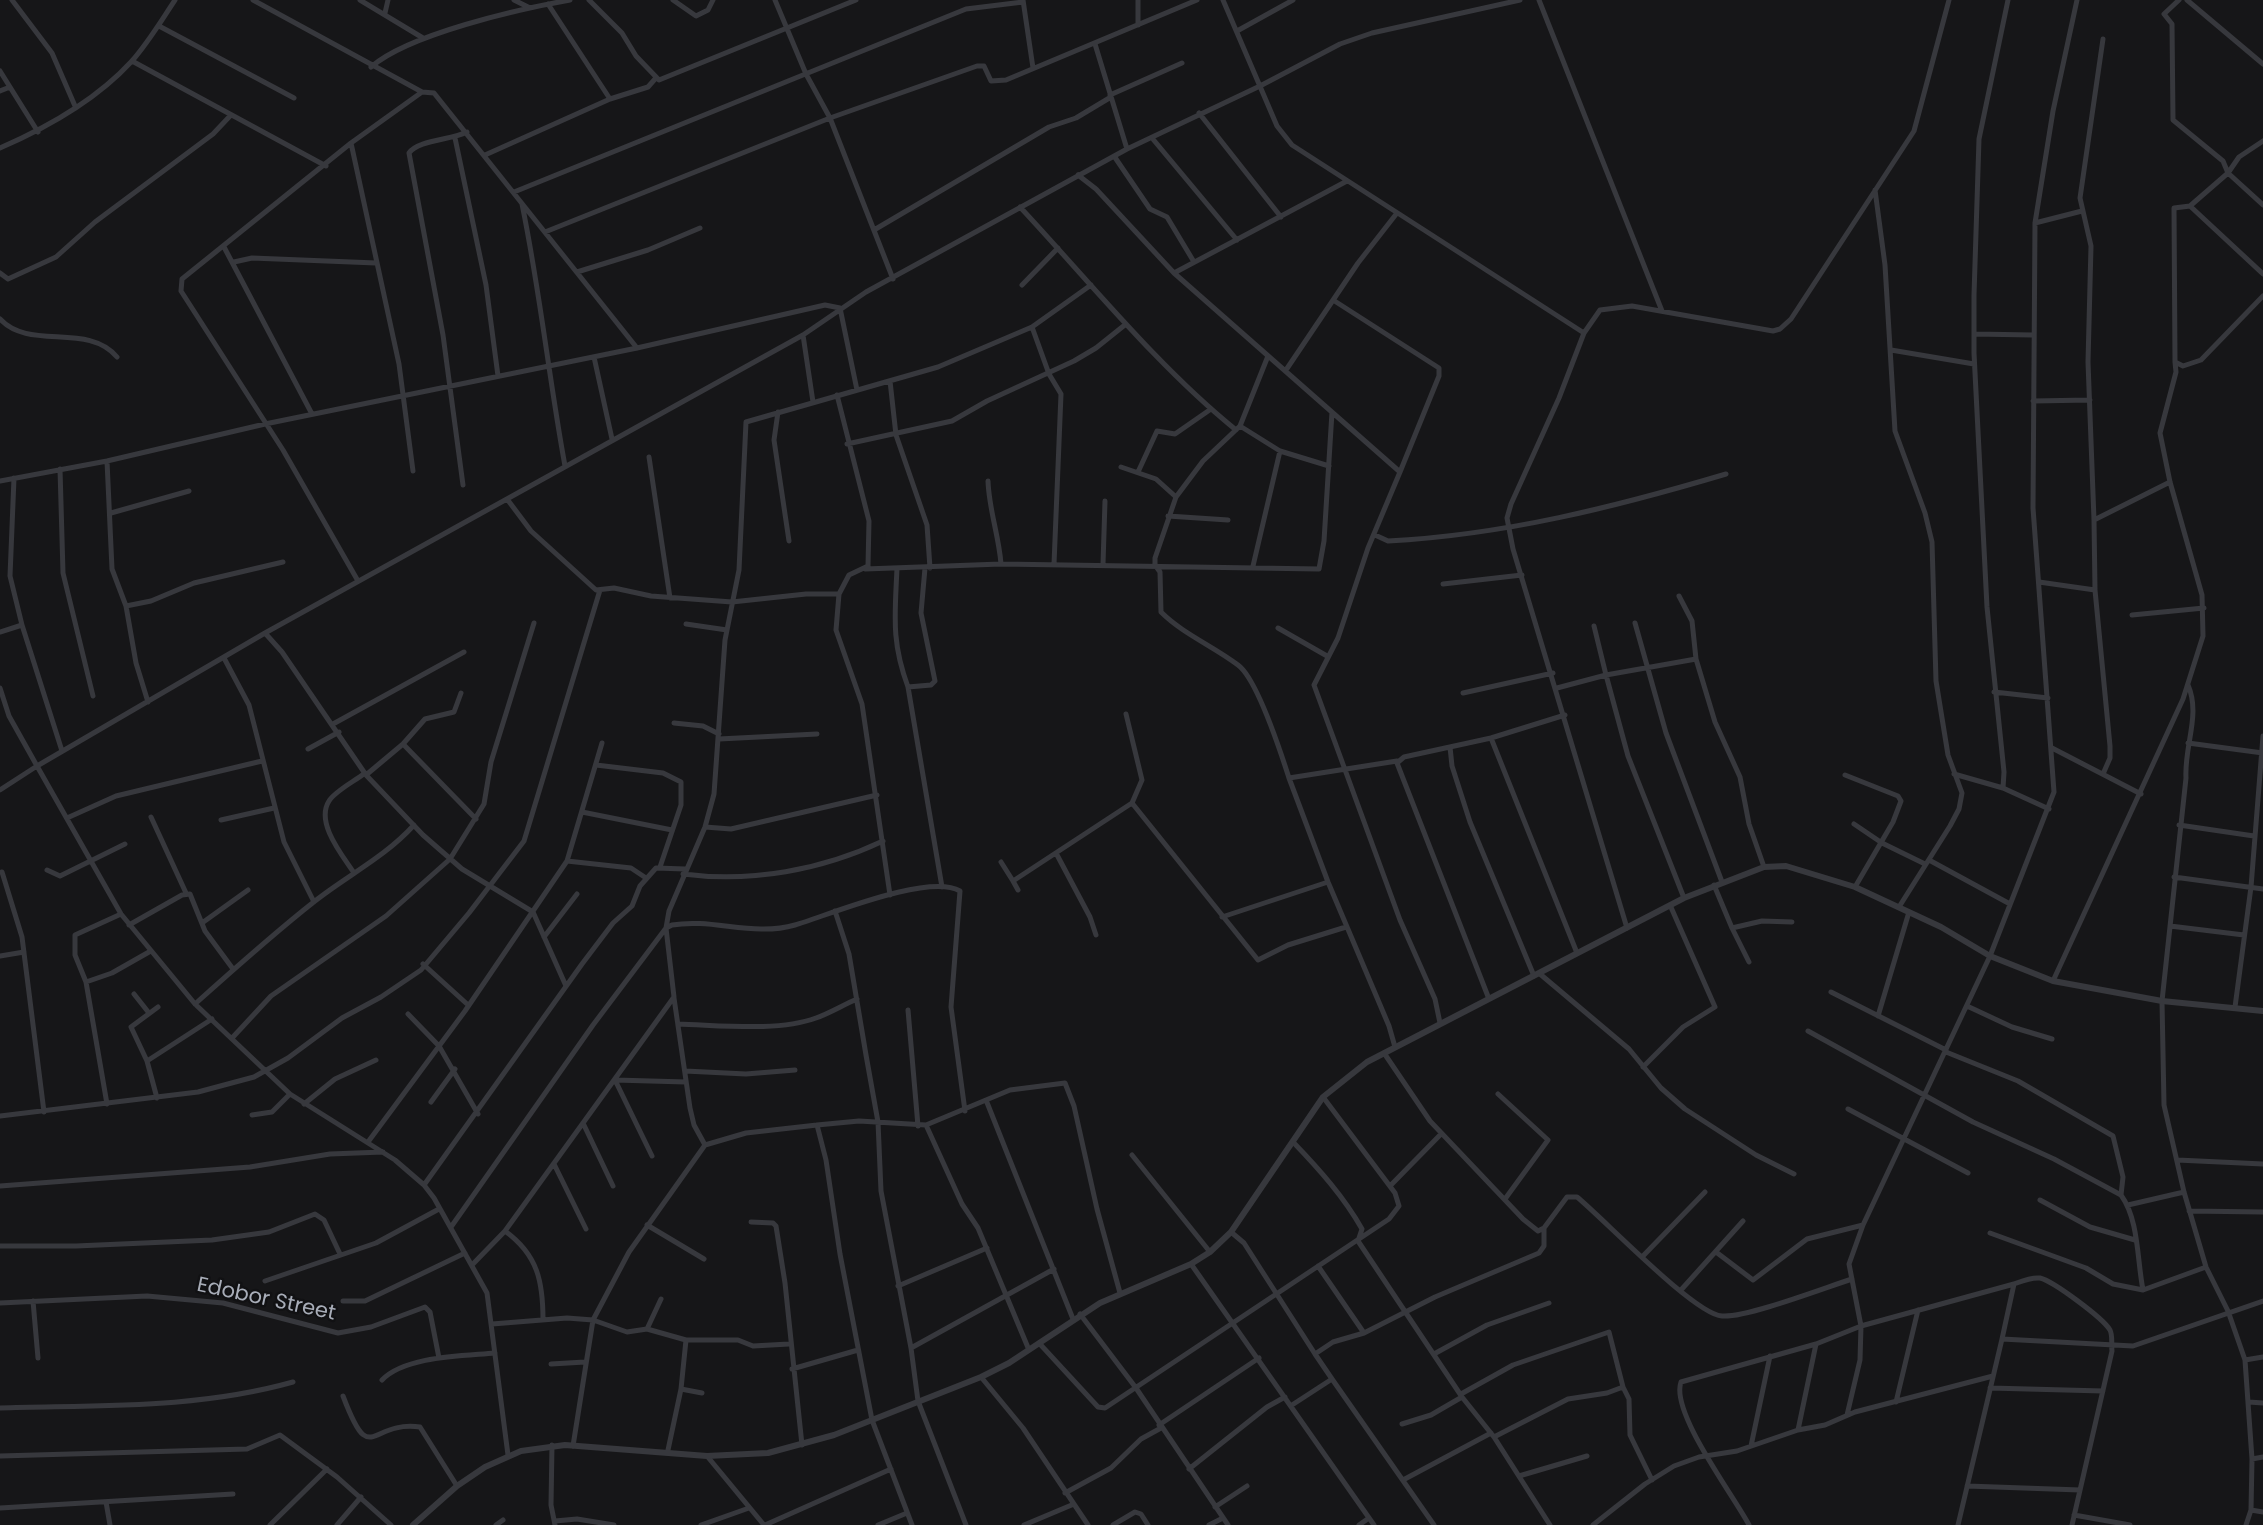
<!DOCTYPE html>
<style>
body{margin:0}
canvas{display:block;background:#161618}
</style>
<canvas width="2263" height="1525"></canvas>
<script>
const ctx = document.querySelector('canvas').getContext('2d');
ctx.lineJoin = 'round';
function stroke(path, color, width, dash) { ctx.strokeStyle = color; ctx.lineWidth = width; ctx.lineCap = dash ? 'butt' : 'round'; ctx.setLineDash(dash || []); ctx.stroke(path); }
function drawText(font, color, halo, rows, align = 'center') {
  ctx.font = font + ' Poppins,sans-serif'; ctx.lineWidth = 5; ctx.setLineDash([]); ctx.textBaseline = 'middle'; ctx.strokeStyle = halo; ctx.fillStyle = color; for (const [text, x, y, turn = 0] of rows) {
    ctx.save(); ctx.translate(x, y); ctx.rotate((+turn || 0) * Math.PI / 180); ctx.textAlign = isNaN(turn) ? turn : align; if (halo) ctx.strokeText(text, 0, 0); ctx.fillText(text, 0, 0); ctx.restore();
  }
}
stroke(new Path2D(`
 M 12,0 L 52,53 L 75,106
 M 253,0 L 422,92
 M 360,0 L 423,38
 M 514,0 L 530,8
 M 589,0 L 622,33 L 636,56 L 659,80 L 856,0
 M 673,0 L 696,16 L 708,10 L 713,0
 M 775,0 L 806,74 L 830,118 L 893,279
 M 1023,0 L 1033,68
 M 1223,0 L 1277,126 L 1292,145 L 1584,333
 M 1539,0 L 1662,311
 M 2008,0 L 1979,139 L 1974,295 L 1974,353 L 1987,607 L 2004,772 L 2003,788 L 2049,809
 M 2077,0 L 2053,111 L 2035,223 L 2033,508 L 2054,792 L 1990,956 L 1863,1225 L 1849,1264 L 1861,1326 L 2014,1284 L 2002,1339 L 2133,1346 L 2263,1301
 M 2179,0 L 2164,14 L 2172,24 L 2173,120 L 2223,161 L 2228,173 L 2263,205
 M 2187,0 L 2263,64
 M 548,4 L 610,99
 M 385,13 L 388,0
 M 1138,25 L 1138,0
 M 159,26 L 294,98
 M 1237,31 L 1293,0
 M 2103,39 L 2080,198 L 2091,246 L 2088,362 L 2094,520 L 2170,482
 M 1095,44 L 1127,149
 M 132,61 L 326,166
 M 371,67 C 409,34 519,9 570,0
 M 0,71 L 38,132
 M 0,91 L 10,87
 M 1110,95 L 1182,63
 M 1199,113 L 1281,217
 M 455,138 L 486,285 L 498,376
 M 1152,138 L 1237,240
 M 351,143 L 399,364 L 413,471
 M 0,148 C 46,128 97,99 131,62 C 148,43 161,21 175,0
 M 485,155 L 610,99 L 648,87 L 655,79
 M 1114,156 L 1150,209 L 1167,217 L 1194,262
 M 1078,175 L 1096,189 L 1174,273 L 1400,472 L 1368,548 L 1338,638 L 1314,685 L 1400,920 L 1435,999 L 1440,1023
 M 1875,190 L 1885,265 L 1895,431 L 1925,513 L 1932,542 L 1936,681 L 1948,755 L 1962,793 L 1959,809 L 1950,826 L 1899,907
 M 514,192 L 966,9 L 1023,2
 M 522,204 C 540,291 549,379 565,466
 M 2190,206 L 2263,274
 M 1020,207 C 1089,281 1158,367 1236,430
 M 2035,223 L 2082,211
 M 874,230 L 1049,127 L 1076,118 L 1111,97
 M 545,232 L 830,118 L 977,66 L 984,66 L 991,81 L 1006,80 L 1197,0
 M 224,247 L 312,414
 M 234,262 L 252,258 L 376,263
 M 577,272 L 648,250 L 700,228
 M 0,273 L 8,279 L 56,257 L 95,222 L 213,134 L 230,116
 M 1174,273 L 1347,181
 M 1022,285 L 1058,248
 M 1333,300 L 1439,368 L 1439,376 L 1400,472
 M 0,319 C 29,351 88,322 117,357
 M 1032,327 L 1049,374 L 1061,394 L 1054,564
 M 1974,334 L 2033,335
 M 803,335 L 813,402
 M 1891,350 L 1974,364
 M 1268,356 L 1240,426 L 1203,461 L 1176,497 L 1155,558 L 1155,565 L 1160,572 L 1161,612 C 1183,634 1213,646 1238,665 C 1257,679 1281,753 1289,778 L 1397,761
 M 594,357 L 612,439
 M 2175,362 L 2174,208 L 2190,206 L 2228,173 L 2239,157 L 2263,141
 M 1286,370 L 1358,263 L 1397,213
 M 890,381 L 896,435 L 927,525 L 930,568
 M 837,395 L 869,521 L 868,566 L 849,575 L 839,594 L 836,630 L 862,704 L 890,895
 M 2033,401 L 2090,400
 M 778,412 L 774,440 L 789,541
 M 1240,426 L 1280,451 L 1329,466
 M 847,444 L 952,421 L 987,401 L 1074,361 L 1096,348 L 1126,324
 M 649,457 L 670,598
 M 107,461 L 112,569 L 126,606 L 136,663 L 148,702
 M 1121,467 L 1156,479 L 1176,497
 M 60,469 L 63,573 L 93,696
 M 1138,472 L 1157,431 L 1175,434 L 1211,409
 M 0,481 L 107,461 L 265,424 L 637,348 L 825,305 L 840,308 L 857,390
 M 988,481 C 989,510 999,536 1001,564
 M 463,485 L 443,335 L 409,153 C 418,140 451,140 467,132
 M 507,499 L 531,531 L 596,590 L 614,588 L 651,596 L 732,602 L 806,594 L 839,594
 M 111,513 L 189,491
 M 1168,516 L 1228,520
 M 2094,520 L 2095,590 L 2110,746 L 2110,758 L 2103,774
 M 1375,535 L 1388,541 C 1504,535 1615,507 1726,474
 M 1103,564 L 1105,501
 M 1253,566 L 1280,451
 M 897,568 C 895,615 891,641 908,687 L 942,887
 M 865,569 L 1001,564 L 1319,569 L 1324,541 L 1332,412
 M 358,581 L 283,450 L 181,291 L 182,279 L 351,143 L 422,92 L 434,93 L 637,348
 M 2039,582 L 2095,590
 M 1443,584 L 1522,575
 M 1679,596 L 1692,621 L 1696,659 L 1715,722 L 1740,777 L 1749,824 L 1764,867
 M 126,606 L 151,601 L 194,583 L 283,562
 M 2132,615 L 2204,608
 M 1635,623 L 1666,733 L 1722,882
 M 686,624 L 727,630
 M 22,625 L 62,751
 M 1278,628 L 1327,656
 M 0,632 L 22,625 L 10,576 L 14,478
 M 265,633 L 282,652 L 366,775 L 423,835 L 462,869 L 533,912 L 566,986
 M 224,658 L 249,705 L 284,842 L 314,902
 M 2188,685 C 2201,715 2184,746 2186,778 L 2162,1001 L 2164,1105 L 2184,1192 L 2206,1267 L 2228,1311 L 2245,1360 L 2252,1459 L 2251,1510 L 2246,1525
 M 908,687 L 931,685 L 935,681 L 921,613 L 925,568
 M 0,688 L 9,716 L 37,766 L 265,633 L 803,335 L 866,292 L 1127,149 L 1260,86 L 1340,44 L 1372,33 L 1520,0
 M 1557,688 L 1606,675 L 1594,626
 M 1994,692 L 2048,698
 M 1463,693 L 1553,673
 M 1126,714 L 1142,780 L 1132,803
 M 674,723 L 703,726 L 719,734
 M 333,724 L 464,652
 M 1491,738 L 1577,953
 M 719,739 L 817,734
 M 2188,743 L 2263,753
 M 403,744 L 476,819
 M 1450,747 L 1452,766 L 1470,822 L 1534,976
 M 2052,748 L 2141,794
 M 308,749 L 339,732
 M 596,765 L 663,773 L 681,782 L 681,805 L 660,867
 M 1954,774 L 2003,788
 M 366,775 L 403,744 L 425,719 L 454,712 L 461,693
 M 1845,775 L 1898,796 L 1901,801 L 1893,822 L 1855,887
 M 1289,778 L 1328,882 L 1389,1026 L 1395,1047
 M 0,790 L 37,766 L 121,914 L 195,1004 L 290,1094 L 395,1160 L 424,1185 L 434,1198 L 487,1293 L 508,1455
 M 582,812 L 672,830
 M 151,817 L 186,893
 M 67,818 L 116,796 L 262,761
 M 221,820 L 274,808
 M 1854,824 L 1882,843 L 1925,864
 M 2179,825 L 2254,836
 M 705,827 L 731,829 L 877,795
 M 1056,853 L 1090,917 L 1096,935
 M 1929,860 L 2010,904
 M 567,861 L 631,868 L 646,878
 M 1001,862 L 1013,881 L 1132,803 L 1258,960 L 1288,945 L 1346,927
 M 47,870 L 60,876 L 125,844
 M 2,872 L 22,937 L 44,1112
 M 354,873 C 343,856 315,823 329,801 C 335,791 355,781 365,773
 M 683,874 C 751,883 822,870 883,841
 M 2174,877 L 2263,889
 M 1013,881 L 1018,890
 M 1714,885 L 1732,928 L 1762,921 L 1792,922
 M 1684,898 L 1628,756 L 1606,675 L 1696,659
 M 835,911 L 849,954 L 866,1055 L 878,1122 L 881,1191 L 911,1348 L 918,1401 L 966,1525
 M 1222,917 L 1328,882
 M 202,923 L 248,890
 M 129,925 L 182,895 L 190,894 L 205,931 L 233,969
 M 2170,926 L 2244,935
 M 1627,928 L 1513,549 L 1507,518 L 1511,504 L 1559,398 L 1584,333 L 1600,310 L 1632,306 L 1773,331 L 1780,329 L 1791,319 L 1914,131 L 1949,0
 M 1732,928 L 1749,962
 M 544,937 L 577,894
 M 0,956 L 24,952
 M 423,964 L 467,1004
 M 1540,974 L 1629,1049 L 1661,1088 L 1685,1109 L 1756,1155 L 1794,1174
 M 2053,981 L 2183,699 L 2203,636 L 2202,595 L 2170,482 L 2160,433 L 2176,372 L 2175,362 L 2183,366 L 2201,360 L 2263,296
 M 86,982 L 75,955 L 75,935 L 121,914
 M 1831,992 L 1946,1050
 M 134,994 L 149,1013
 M 1489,999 L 1397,763 L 1404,757 L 1491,738 L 1565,715
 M 195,1004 C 234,969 273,934 315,901 C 348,875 385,857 414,825
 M 1967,1006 L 2012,1027 L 2052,1039
 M 2235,1007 L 2251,887 L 2263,736
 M 908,1010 L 918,1126
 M 408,1014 L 439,1046 L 478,1114
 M 1878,1016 L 1909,912
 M 678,1024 C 719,1025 778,1032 816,1018 C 830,1013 843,1005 857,999
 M 1808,1031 L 1973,1122 L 2054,1159 L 2121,1195
 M 233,1037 L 271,996 L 386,916 L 450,859 L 484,804 L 491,762 L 534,623
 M 1946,1052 L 2018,1081 L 2113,1136 L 2123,1177 L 2121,1195 C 2139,1220 2137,1260 2143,1290
 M 1384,1053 L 1430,1121 L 1523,1219 L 1538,1231 L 1544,1228 L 1567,1197 L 1577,1197 C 1604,1219 1694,1314 1722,1316 C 1746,1318 1824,1288 1852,1279
 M 147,1061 L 131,1027 L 158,1007
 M 1643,1067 L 1683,1027 L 1715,1007 L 1670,905
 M 685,1071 L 746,1074 L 795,1070
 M 1498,1094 L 1548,1140 L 1505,1199
 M 157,1098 L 147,1061 L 212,1019
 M 986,1100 L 1073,1319
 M 431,1102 L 455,1069
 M 107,1104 L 86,982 L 112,973 L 149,952
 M 304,1104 L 335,1079 L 376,1060
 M 1848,1109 L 1968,1173
 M 252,1115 L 272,1112 L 290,1094
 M 0,1116 L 198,1092 L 254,1077 L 288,1058 L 342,1018 L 381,997 L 421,970 L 469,913 L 524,841 L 600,590
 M 583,1123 L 613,1186
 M 817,1125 L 826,1160 L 840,1254 L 872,1420 L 912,1525
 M 926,1125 L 962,1204 L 978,1228 L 1029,1350
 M 368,1142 L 465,1011 L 567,861 L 602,743
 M 1293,1142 C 1319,1169 1344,1197 1362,1229 L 1358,1241 L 1462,1397 L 1494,1437 L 1550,1525
 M 705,1145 L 746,1133 L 817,1125 L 859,1121 L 926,1125 L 1010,1090 L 1065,1083 L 1074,1106 L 1097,1209 L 1120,1293
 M 1132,1155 L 1210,1252
 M 652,1156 L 615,1080 L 686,1082
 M 2177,1160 L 2263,1164
 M 554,1164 L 586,1229
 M 424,1185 L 582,964 L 613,923 L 632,906 L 640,886 L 656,868 L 685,869
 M 0,1186 L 250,1167 L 330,1154 L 383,1152
 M 1390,1186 L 1441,1134
 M 2040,1200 L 2090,1227 L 2135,1240
 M 2128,1205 L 2184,1192
 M 2189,1211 L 2263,1212
 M 751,1222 L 773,1223 L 776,1226 L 785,1283 L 802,1445
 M 647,1225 L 704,1259
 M 451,1227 L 593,1025 L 666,928 L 672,925 C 713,918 753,937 795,925 C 829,915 928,873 960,891 L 951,1007 L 965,1111
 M 505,1231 C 538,1255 543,1282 543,1320
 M 1231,1232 L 1244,1243 L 1315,1354 L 1333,1342 L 1364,1333 L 1435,1297 L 1539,1253 L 1544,1246 L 1544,1228
 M 1990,1233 L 2086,1268 L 2113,1284 L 2143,1290 L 2206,1267
 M 0,1246 L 76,1246 L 212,1240 L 269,1232 L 315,1214 L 324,1220 L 340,1254
 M 1716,1252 L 1753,1280 L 1807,1239 L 1863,1225
 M 1643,1256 L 1705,1192
 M 1191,1264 L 1374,1525
 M 472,1265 L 505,1231 L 674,997 L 666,928 L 669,911 L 705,827 L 714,794 L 725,640 L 739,570 L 746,422 L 938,367 L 1032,327 L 1091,285
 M 1318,1266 L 1364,1333
 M 265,1281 L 376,1243 L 439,1209
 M 2014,1284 C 2022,1281 2031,1277 2040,1278 C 2053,1281 2103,1318 2110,1330 C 2113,1336 2111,1344 2112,1351 L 2072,1525
 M 898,1286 L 987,1248
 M 1681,1290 L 1743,1221
 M 33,1301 L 38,1358
 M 343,1301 L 365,1301 L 465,1253
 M 0,1303 L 147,1296 L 223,1303 L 338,1333 L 371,1327 L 425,1307 L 430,1312 L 439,1358
 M 1080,1314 L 1136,1388 L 1228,1525
 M 492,1324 L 567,1318 L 593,1320 L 627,1332 L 647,1329 L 686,1340 L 681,1389 L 668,1450
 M 647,1329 L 661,1299
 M 686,1340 L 738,1340 L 753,1346 L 789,1344
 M 1039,1343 L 1098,1407 L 1105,1408 L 1389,1219 L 1399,1206 L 1395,1193 L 1323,1097
 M 911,1348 L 1054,1269
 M 1434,1354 L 1487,1325 L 1549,1303
 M 2245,1360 L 2263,1357
 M 551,1364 L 585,1362
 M 792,1369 L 858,1350
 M 981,1377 L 1023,1428 L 1088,1525
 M 1332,1379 L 1434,1525
 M 382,1380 C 405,1356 463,1356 495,1353
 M 1623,1387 L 1629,1399 L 1630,1435 L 1652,1480
 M 1990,1388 L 2103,1391
 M 681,1389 L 702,1393
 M 1461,1394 L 1513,1365 L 1609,1332 L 1623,1387 L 1607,1393 L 1568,1399 L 1494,1437
 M 343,1396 C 371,1470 369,1420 420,1427 L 457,1486
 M 1896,1402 L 1918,1310
 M 2249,1402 L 2263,1403
 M 1292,1405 L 1332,1379 L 1315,1354
 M 0,1408 C 99,1405 197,1409 293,1382
 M 1402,1424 L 1431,1415 L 1462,1397
 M 1159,1425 L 1259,1358
 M 1798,1430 L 1816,1344
 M 552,1445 L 551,1505 L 555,1525
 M 573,1446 L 593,1320 L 629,1252 L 705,1145 L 694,1125 L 690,1108 L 674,998
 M 1751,1446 L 1770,1356
 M 0,1456 L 247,1449 L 280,1435 L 337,1477 L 391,1525
 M 707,1456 L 764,1525
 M 2252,1459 L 2263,1457
 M 1189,1469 L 1267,1407 L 1285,1397
 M 1519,1476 L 1587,1456
 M 1403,1480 L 1491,1433
 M 1967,1486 L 2080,1490
 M 1065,1493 L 1111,1468 L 1141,1439 L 1161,1428
 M 106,1502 L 110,1525
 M 1215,1507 L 1247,1486
 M 0,1508 L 233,1494
 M 2251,1510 L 2263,1512
 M 2074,1515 L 2130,1525
 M 555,1521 L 577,1519 L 614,1525
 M 270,1525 L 327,1469
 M 337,1525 L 361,1497
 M 496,1525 L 503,1520
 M 701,1525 L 749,1508
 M 765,1525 L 891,1469
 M 878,1525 L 907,1513
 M 1024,1525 L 1074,1504
 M 1113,1525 L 1135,1512 L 1141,1514 L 1148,1525
 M 1209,1525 L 1223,1518
 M 1359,1525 L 1369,1518
 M 1593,1525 L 1645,1484 L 1674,1466 L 1699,1457 L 1737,1451 L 1798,1430 L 1825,1425 L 1855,1412 L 1993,1376
 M 1749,1525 C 1734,1496 1670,1412 1681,1382 L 1816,1344 L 1861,1326 L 1860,1360 L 1847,1415
 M 1958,1525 L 2002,1339`), '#37383d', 5);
stroke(new Path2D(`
 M 413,1525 L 457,1486 L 485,1467 L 521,1451 L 565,1445 L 707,1456 L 768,1453 L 834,1435 L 981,1377 L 1009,1363 L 1100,1303 L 1191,1264 L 1210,1252 L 1231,1232 L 1323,1097 L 1367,1062 L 1684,898 L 1764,867 L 1786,866 L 1855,887 L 1941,927 L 1990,956 L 2053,981 L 2162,1001 L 2263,1011`), '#37383d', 6);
drawText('21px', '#a8adb8', '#111113', [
 ["Edobor Street",266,1300,12]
]);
</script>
